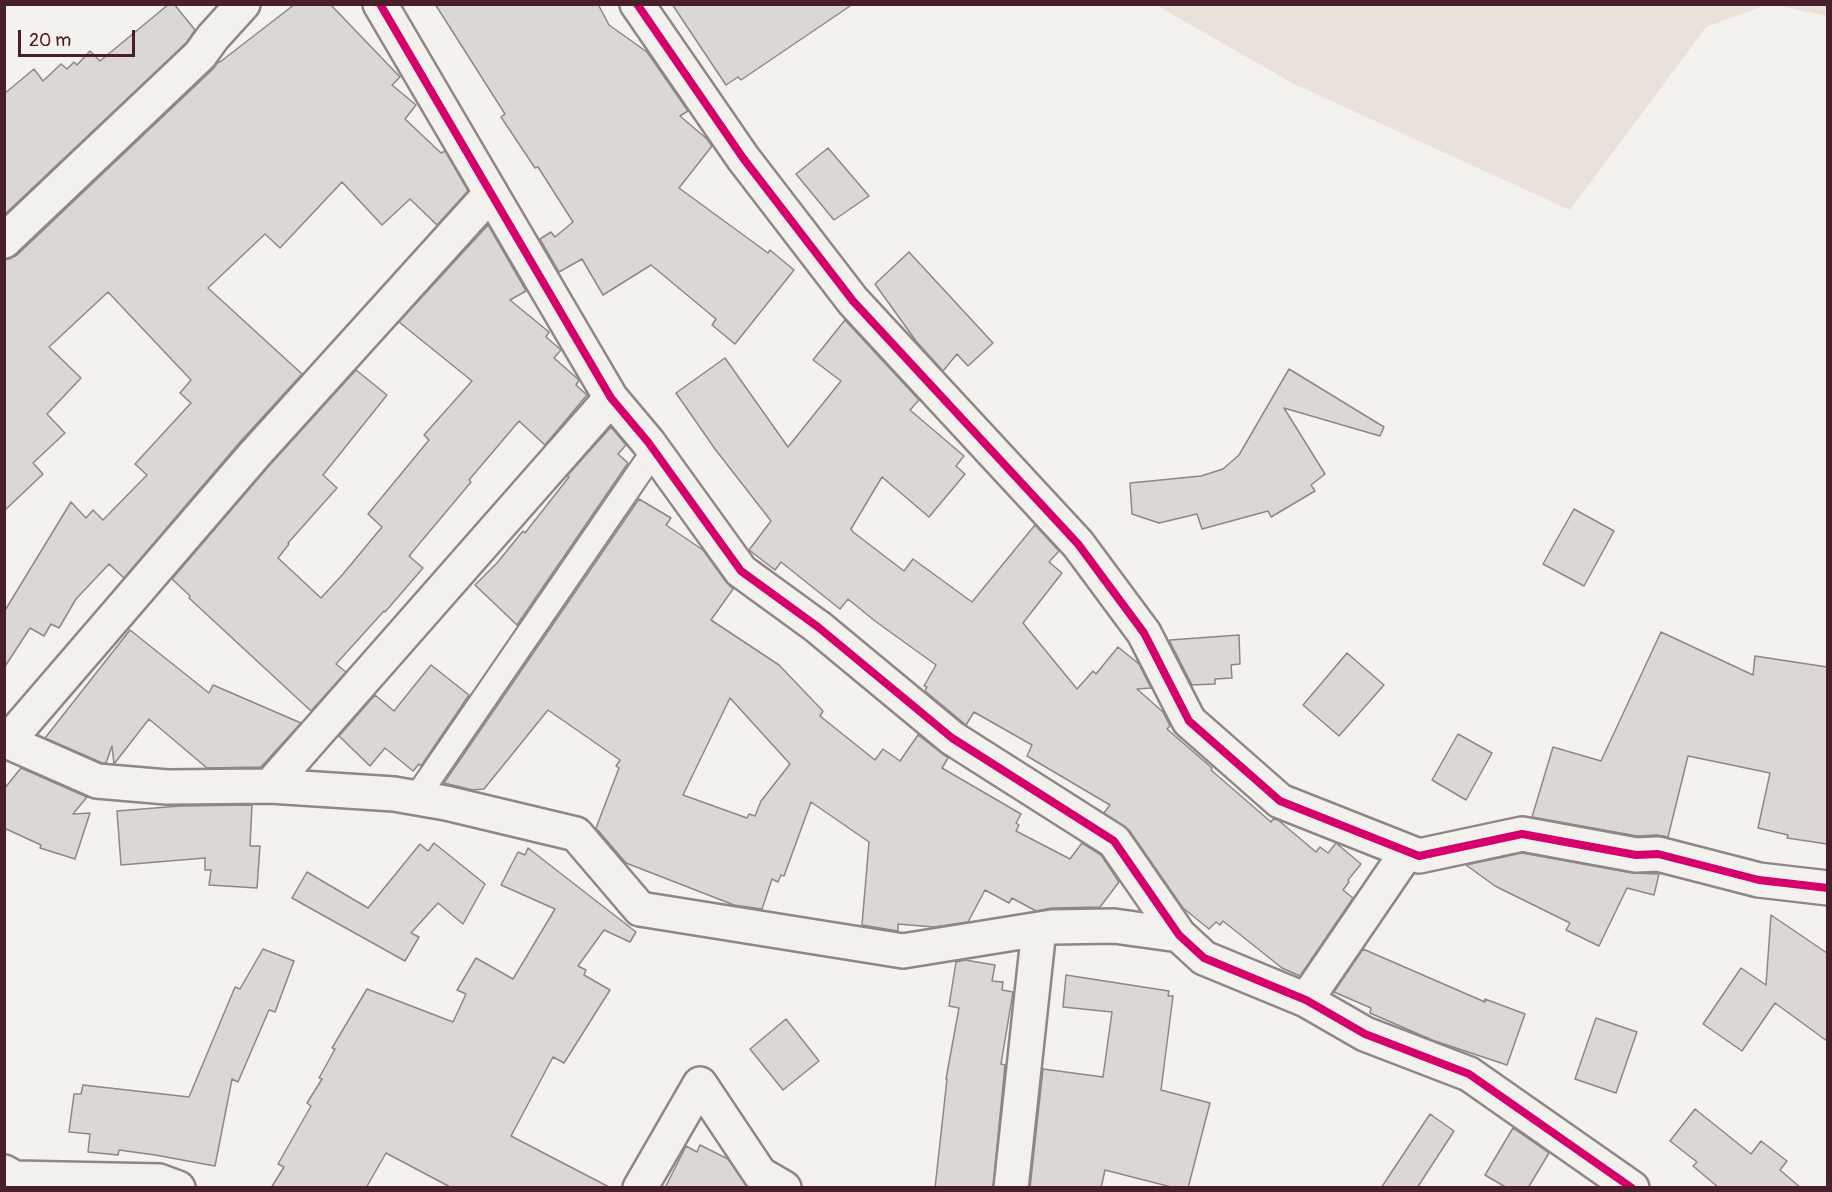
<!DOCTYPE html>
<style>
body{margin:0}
#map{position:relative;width:1832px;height:1192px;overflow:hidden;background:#f4f2ec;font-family:Pangolin,sans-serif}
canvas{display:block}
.frame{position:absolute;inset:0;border:6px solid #4a1f2b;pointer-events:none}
.scale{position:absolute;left:18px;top:30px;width:117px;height:27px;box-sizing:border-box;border:3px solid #4a1f2b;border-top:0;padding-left:8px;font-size:18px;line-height:21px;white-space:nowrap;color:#4a1f2b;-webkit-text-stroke:4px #f7f3e8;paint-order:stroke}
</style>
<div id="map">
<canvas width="1832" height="1192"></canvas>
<div class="frame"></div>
<div class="scale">20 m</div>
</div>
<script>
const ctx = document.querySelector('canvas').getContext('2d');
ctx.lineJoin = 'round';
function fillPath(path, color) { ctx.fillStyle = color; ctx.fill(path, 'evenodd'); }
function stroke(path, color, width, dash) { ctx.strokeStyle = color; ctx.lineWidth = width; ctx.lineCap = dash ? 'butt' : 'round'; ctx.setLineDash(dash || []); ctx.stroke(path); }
fillPath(new Path2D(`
 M 1156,5 L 1766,5 L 1706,27 L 1570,210 L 1294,84 Z
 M 1775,5 L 1827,5 L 1827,16 Z`), '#e8e2da');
const building = new Path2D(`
 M 169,4 L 174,4 L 195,30 L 186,43 L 4,215 L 4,94 L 34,69 L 43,81 L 61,64 L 67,69 L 74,62 L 77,65 L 90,51 L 100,61 Z
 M 295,4 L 330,4 L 400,77 L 392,85 L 416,105 L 405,119 L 441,153 L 445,151 L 468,191 L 437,225 L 410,199 L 382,225 L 342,182 L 280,248 L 265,234 L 208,288 L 302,374 L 240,442 L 124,578 L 109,564 L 76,599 L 59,628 L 51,624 L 44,636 L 30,628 L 4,668 L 4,612 L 71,502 L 86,518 L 93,510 L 103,520 L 147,475 L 135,464 L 191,403 L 180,393 L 191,380 L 108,292 L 49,347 L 81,378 L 47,414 L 65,433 L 33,463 L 43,474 L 4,511 L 4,259 L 9,259 L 17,255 L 213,69 L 219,61 L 220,62 Z
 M 435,4 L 598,4 L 609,25 L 647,52 L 688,111 L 680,116 L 707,139 L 712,146 L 679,188 L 768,253 L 770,250 L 794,270 L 735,344 L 712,325 L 716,319 L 651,265 L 603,295 L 582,259 L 559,272 L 540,239 L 551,232 L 555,237 L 573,222 L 538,167 L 535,168 L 501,117 L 505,114 Z
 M 672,4 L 853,4 L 741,80 L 738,77 L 726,85 Z
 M 828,148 L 869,196 L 834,220 L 796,174 Z
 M 488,225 L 526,291 L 510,300 L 549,332 L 546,337 L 561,350 L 554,358 L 579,380 L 576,385 L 587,395 L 545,445 L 519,421 L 469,480 L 471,482 L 409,556 L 423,568 L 385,612 L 384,611 L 336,664 L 346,672 L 311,711 L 189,598 L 190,596 L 172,579 L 268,467 L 356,370 L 387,395 L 323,475 L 337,488 L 288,543 L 289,544 L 278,558 L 321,598 L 343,574 L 382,527 L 368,514 L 429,440 L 424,435 L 472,381 L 399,322 Z
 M 909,252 L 993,343 L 968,366 L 957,354 L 943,371 L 916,341 L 875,284 Z
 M 845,320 L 919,400 L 910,410 L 964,456 L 956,466 L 965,474 L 929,517 L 882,477 L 851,529 L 853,532 L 904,571 L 913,559 L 972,602 L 1035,525 L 1059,551 L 1049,562 L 1062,573 L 1023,623 L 1077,689 L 1093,671 L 1096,674 L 1118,647 L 1139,664 L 1151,688 L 1137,689 L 1163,712 L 1170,726 L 1167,729 L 1212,768 L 1211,770 L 1271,822 L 1273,819 L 1278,820 L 1316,852 L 1320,847 L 1328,853 L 1336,843 L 1361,864 L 1348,880 L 1349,882 L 1343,890 L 1353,898 L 1300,976 L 1282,968 L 1223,921 L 1220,925 L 1216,922 L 1209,929 L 1183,908 L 1129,830 L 1104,813 L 1110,805 L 1027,756 L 1032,745 L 974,712 L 966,725 L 925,691 L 927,687 L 924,686 L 936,665 L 875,621 L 848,599 L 840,609 L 781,562 L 775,570 L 749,550 L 771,521 L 715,449 L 676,393 L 725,358 L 788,447 L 841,381 L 813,360 Z
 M 1289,369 L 1384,427 L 1380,436 L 1284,408 L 1325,474 L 1311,485 L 1315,491 L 1271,517 L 1268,511 L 1202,529 L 1197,514 L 1159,523 L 1132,514 L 1130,483 L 1201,476 L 1223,469 L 1239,455 Z
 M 611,427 L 626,445 L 618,454 L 628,463 L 517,625 L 475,585 L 497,563 L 523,531 L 525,533 L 569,477 L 567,476 Z
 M 639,499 L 671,518 L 666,525 L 703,550 L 726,582 L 733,589 L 711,620 L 779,665 L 823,711 L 820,716 L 875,760 L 883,749 L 900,761 L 918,735 L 948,758 L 942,768 L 1021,814 L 1016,823 L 1019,825 L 1016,831 L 1070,859 L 1082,843 L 1101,855 L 1119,882 L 1100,907 L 1052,908 L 1036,911 L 1012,898 L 1009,903 L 985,890 L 968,922 L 934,927 L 898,924 L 898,931 L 862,925 L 869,842 L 811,802 L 784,876 L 781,875 L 778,882 L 772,879 L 762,909 L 734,905 L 626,863 L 596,828 L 619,768 L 616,766 L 620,760 L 548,710 L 484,789 L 473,790 L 444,783 ZM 730,698 L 790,764 L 761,801 L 755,816 L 749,814 L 747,818 L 683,795 Z
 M 1574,509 L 1614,531 L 1584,586 L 1543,564 Z
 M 130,630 L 209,693 L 213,685 L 301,723 L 261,767 L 207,768 L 149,719 L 114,764 L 112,746 L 106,763 L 102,763 L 45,738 Z
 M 1661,632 L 1753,675 L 1755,656 L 1827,667 L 1827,844 L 1787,838 L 1788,835 L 1758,828 L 1770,773 L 1688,756 L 1668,837 L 1657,835 L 1637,836 L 1532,817 L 1553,747 L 1601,761 Z
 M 1239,635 L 1240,664 L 1231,665 L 1232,678 L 1215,679 L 1215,684 L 1192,685 L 1170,642 L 1170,640 Z
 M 1347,653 L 1384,685 L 1339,736 L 1303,705 Z
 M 431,665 L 469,695 L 421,766 L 419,764 L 413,771 L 385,748 L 370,766 L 339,736 L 375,695 L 394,711 Z
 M 1458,734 L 1492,753 L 1466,800 L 1432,780 Z
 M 21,768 L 87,797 L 73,814 L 90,813 L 75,859 L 40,848 L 41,845 L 4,828 L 4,789 Z
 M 252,805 L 250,846 L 260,846 L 257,888 L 209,885 L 211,870 L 205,870 L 205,858 L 121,865 L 117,811 L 180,806 Z
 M 434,843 L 485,884 L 463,924 L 438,903 L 411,933 L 419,937 L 405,961 L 292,898 L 307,872 L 368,908 L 420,844 L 428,851 Z
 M 528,848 L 636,932 L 630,942 L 604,930 L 578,966 L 586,970 L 584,975 L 610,990 L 564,1063 L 553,1057 L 511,1136 L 611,1188 L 452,1188 L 386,1153 L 366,1188 L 271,1188 L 284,1167 L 278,1164 L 311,1106 L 307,1103 L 322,1079 L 319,1078 L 335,1049 L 332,1048 L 367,989 L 453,1022 L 466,994 L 457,990 L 476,958 L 513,979 L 555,909 L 501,885 L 518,852 L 525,855 Z
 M 1522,853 L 1633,873 L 1659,874 L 1654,895 L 1627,888 L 1599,946 L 1566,930 L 1570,923 L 1495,886 L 1466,865 Z
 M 1771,915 L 1827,953 L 1827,1041 L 1775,1003 L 1742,1051 L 1703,1024 L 1741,968 L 1766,985 Z
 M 263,949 L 294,961 L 275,1012 L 269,1010 L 238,1082 L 232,1079 L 215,1166 L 155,1155 L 119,1150 L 118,1155 L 88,1152 L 90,1134 L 69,1132 L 74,1094 L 81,1094 L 83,1085 L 189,1097 L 235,987 L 240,989 Z
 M 1363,949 L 1485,1002 L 1485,999 L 1525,1014 L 1507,1065 L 1432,1040 L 1370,1013 L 1371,1008 L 1334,992 Z
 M 965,960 L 995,965 L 992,981 L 1003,982 L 1002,990 L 1013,992 L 1001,1064 L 1005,1065 L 993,1188 L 935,1188 L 947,1079 L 946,1079 L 959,1008 L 949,1006 L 956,962 Z
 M 1066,975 L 1169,991 L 1168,996 L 1173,996 L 1161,1090 L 1210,1103 L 1188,1188 L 1175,1188 L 1105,1170 L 1101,1188 L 1030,1188 L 1043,1069 L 1103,1077 L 1112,1012 L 1063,1007 Z
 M 1596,1018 L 1637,1032 L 1616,1093 L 1575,1079 Z
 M 786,1019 L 819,1061 L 783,1090 L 750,1049 Z
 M 1695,1109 L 1751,1154 L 1761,1141 L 1787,1161 L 1780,1170 L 1801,1188 L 1719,1188 L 1693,1166 L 1697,1162 L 1670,1141 Z
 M 1430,1114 L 1454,1131 L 1417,1188 L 1381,1188 Z
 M 1513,1128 L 1549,1153 L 1528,1188 L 1507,1188 L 1485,1175 Z
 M 700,1145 L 728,1159 L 748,1188 L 665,1188 L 686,1146 L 697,1152 Z`);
fillPath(building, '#dbd7d3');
stroke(building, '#8f8685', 1.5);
const service = new Path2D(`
 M 416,798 L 654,451`);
const minor = new Path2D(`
 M 380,4 L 611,398 L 648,442 L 741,571 L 818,627 L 952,738 L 1114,841 L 1179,935 L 1204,958 L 1306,1000 L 1365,1034 L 1469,1074 L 1632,1188
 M 637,4 L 743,158 L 853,301 L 1078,544 L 1144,633 L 1189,721 L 1280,801 L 1419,856 L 1522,834 L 1636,855 L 1658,854 L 1759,880 L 1828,888
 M 4,241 L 200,55 L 213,37 L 243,4
 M 4,740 L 97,781 L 167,787 L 270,786 L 394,794 L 446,803 L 576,834 L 640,909 L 903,951 L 1052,927 L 1114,926 L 1179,935
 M 7,742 L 254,455 L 491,193
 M 270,786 L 611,398
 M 1306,1000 L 1407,852
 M 4,1172 L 15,1178 L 159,1181 L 178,1188
 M 640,1188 L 700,1084 L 760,1174 L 784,1188
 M 1011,1188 L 1039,929`);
stroke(service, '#8f8685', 28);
stroke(minor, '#8f8685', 38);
stroke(service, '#f2f1ed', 24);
stroke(minor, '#f2f1ed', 33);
stroke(new Path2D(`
 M 380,4 L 611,398 L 648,442 L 741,571 L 818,627 L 952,738 L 1114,841 L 1179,935 L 1204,958 L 1306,1000 L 1365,1034 L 1469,1074 L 1632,1188
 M 637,4 L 743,158 L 853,301 L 1078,544 L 1144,633 L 1189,721 L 1280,801 L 1419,856 L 1522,834 L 1636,855 L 1658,854 L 1759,880 L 1828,888`), '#d6006c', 8);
</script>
